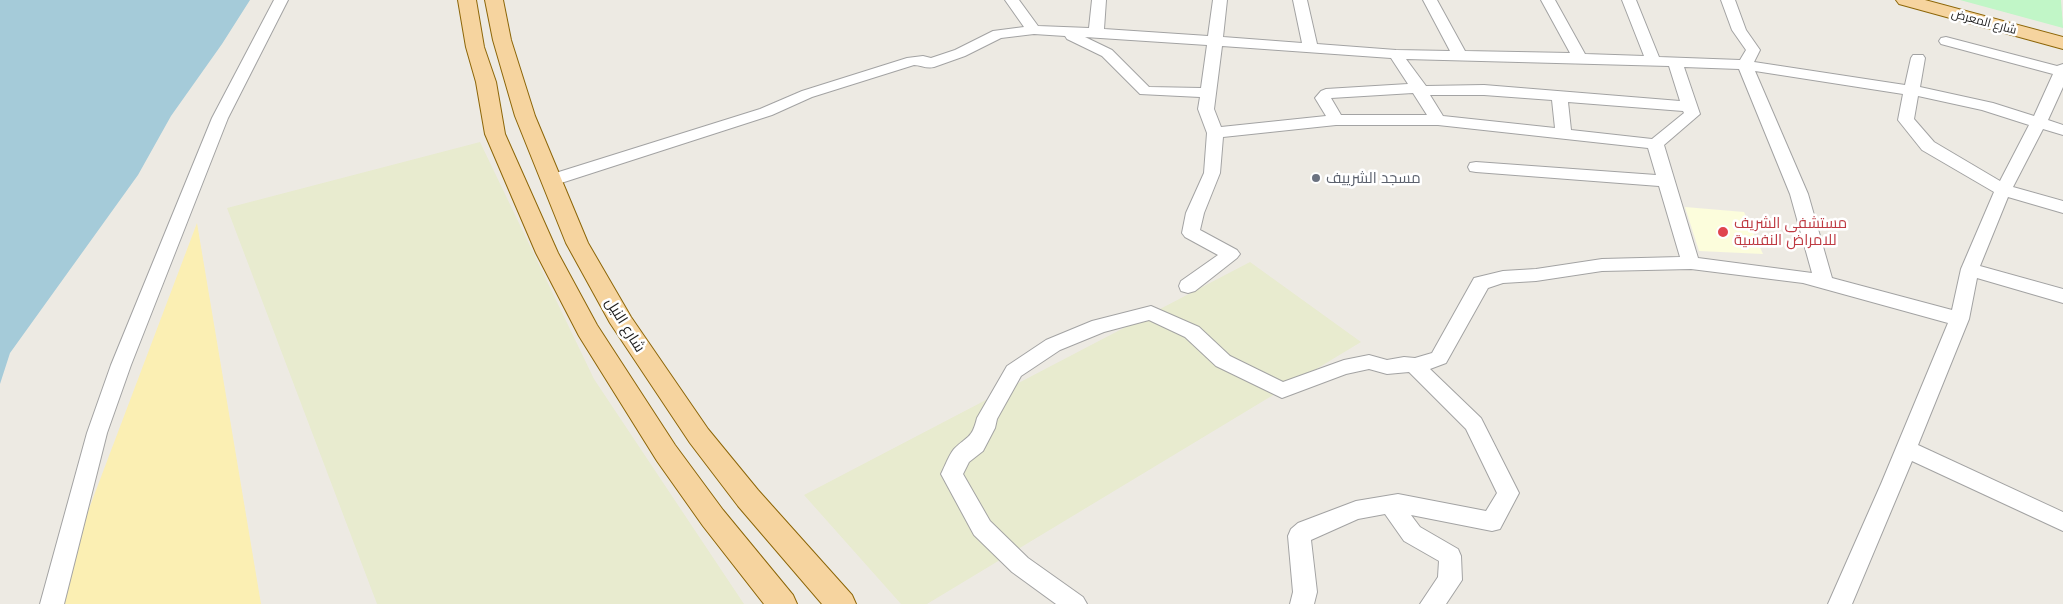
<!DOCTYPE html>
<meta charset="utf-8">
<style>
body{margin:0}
canvas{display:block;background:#edeae3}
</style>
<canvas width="2063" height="604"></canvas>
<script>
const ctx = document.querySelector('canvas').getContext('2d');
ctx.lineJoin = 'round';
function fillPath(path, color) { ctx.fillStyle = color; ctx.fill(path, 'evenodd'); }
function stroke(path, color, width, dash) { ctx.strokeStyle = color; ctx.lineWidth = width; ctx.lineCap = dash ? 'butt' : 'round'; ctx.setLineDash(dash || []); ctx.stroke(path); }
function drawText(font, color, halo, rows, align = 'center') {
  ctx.font = font + ' Inter,Cairo,sans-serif'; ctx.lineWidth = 5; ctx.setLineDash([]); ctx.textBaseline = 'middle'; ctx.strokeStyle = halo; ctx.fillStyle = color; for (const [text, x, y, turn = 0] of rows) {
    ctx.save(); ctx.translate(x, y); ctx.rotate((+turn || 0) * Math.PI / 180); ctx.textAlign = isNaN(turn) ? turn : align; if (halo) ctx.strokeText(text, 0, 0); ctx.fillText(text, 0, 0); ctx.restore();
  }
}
fillPath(new Path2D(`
 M 1685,207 L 1744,212 L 1763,254 L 1699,251 Z`), '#fcfddc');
fillPath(new Path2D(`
 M 480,142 L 594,379 L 744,604 L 377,604 L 227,208 Z
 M 1250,262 L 1361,342 L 927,604 L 901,604 L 804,495 Z`), '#e8ebcf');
fillPath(new Path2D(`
 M 197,223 L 261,604 L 53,604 Z`), '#fbefb3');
fillPath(new Path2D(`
 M 1960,0 L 2061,0 L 2063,28 Z`), '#c1f6c7');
fillPath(new Path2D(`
 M 0,0 L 250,0 L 222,44 L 171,116 L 138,175 L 10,353 L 0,384 Z`), '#a5cbd9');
const minor = new Path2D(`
 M 274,0 L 288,0 L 228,118 L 131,365 L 107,433 L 64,604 L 40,604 L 87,433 L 111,365 L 212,118 Z
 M 1005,0 L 1019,0 L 1038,26 L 1089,28 L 1092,0 L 1106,0 L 1104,29 L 1208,36 L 1213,0 L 1227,0 L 1223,37 L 1302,43 L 1293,0 L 1307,0 L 1317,44 L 1396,50 L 1450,51 L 1423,0 L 1437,0 L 1465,51 L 1570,53 L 1541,0 L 1555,0 L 1585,54 L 1644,56 L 1622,0 L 1636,0 L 1659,57 L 1740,60 L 1746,50 L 1732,30 L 1721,0 L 1735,0 L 1746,30 L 1760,50 L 1754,62 L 1905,85 L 1911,58 L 1913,55 L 1923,55 L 1925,58 L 1920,87 L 1993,103 L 2034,116 L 2053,74 L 1941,44 L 1939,41 L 1941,38 L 1946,37 L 2057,66 L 2063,64 L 2063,87 L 2048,120 L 2063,125 L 2063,135 L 2043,129 L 2013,187 L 2063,201 L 2063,213 L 2008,197 L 1980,266 L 2063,289 L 2063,303 L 1977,278 L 1969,319 L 1918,445 L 2063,512 L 2063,531 L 1912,461 L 1852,604 L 1828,604 L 1881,484 L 1948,323 L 1803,283 L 1691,269 L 1602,271 L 1536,281 L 1503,283 L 1488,288 L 1446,363 L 1430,369 L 1481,418 L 1519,493 L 1500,529 L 1492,531 L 1411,515 L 1420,527 L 1458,549 L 1461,556 L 1462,580 L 1446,604 L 1420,604 L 1438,577 L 1439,561 L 1404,541 L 1385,514 L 1358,519 L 1311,540 L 1317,592 L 1314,604 L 1290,604 L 1293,592 L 1288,536 L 1291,529 L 1298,523 L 1356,501 L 1398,494 L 1486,511 L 1497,493 L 1466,429 L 1409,372 L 1387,374 L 1369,369 L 1346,374 L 1282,398 L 1216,366 L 1185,337 L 1149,320 L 1104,332 L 1060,350 L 1021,376 L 997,419 L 995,428 L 983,451 L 969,462 L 963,474 L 990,521 L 1028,558 L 1083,597 L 1087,604 L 1056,604 L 1012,572 L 974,535 L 941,474 C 945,466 949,455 954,449 C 967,436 972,439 977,418 L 1007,366 L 1046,340 L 1092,321 L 1151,306 L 1199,327 L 1230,356 L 1283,382 L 1344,360 L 1369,355 L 1387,360 L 1404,357 L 1415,358 L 1432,353 L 1474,278 L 1503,271 L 1536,269 L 1602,259 L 1680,257 L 1659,186 L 1476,172 L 1470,171 L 1468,167 L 1470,163 L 1476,162 L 1656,175 L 1648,148 L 1438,125 L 1336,125 L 1223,137 L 1220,173 L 1204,213 L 1200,230 L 1237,250 L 1240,254 L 1237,258 L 1195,291 L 1188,293 L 1181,291 L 1179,286 L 1181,281 L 1218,255 L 1185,237 L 1182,233 L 1186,213 L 1204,173 L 1207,133 L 1198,109 L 1200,97 L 1140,94 L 1102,56 L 1067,39 L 1065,36 L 1034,34 L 1001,38 L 965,56 L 934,67 C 926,69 921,65 914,65 L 812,97 L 772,115 L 558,184 L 552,185 L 546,184 L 544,180 L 546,176 L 760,109 L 802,91 L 907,58 L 923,56 L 931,58 L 955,50 L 993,31 L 1024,27 ZM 1085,37 L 1207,45 L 1201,88 L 1149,87 L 1112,50 ZM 1222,46 L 1391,58 L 1408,84 L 1326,89 L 1321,91 L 1315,98 L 1326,116 L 1221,127 L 1214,109 ZM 1406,59 L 1669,66 L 1680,101 L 1484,85 L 1426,86 ZM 1684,67 L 1739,69 L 1790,194 L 1812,273 L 1698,258 L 1664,145 L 1700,114 ZM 1755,71 L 1903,94 L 1898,120 L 1922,150 L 1994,192 L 1961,269 L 1952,310 L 1832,278 L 1808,194 ZM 1413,93 L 1427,115 L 1341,115 L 1331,98 ZM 1430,95 L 1484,95 L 1552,100 L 1555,128 L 1443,116 ZM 1918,96 L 1982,110 L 2029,125 L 2000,181 L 1934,142 L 1914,119 ZM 1568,102 L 1683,111 L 1684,113 L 1652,139 L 1571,130 Z`);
const major = new Path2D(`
 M 458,0 L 476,0 L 484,47 L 496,82 L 505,134 L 558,253 L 597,325 L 675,445 L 723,510 L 793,595 L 797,604 L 764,604 L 703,526 L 657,461 L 579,336 L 536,253 L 485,134 L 476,82 L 466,47 Z
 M 485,0 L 503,0 L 511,40 L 535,116 L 588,243 L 631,317 L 708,429 L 758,490 L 852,595 L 856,604 L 822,604 L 738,506 L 690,443 L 610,323 L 566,243 L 515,116 L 493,40 Z
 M 1896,0 L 1925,0 L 2063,37 L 2063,49 L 1899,4 Z`);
stroke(minor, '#a3a3a3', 2);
stroke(major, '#8d6608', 2);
fillPath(minor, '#fff');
fillPath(major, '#f6d49f');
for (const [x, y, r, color] of [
 [1316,178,5,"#6b7280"],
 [1723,232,6,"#e0444e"]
]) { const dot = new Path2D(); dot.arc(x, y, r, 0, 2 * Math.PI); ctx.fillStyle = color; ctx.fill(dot); stroke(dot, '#fff', 2); }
drawText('12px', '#1c1c1c', '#fff', [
 ["شارع المعرض",1984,22,15]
]);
drawText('15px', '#5b616d', '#fff', [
 ["مسجد الشرييف",1326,178]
], 'left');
drawText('15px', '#be3a42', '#fff', [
 ["مستشفى الشريف",1734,223],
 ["للامراض النفسية",1734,240]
], 'left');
drawText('15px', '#1c1c1c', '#fff', [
 ["شارع النيل",625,325,58]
]);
</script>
